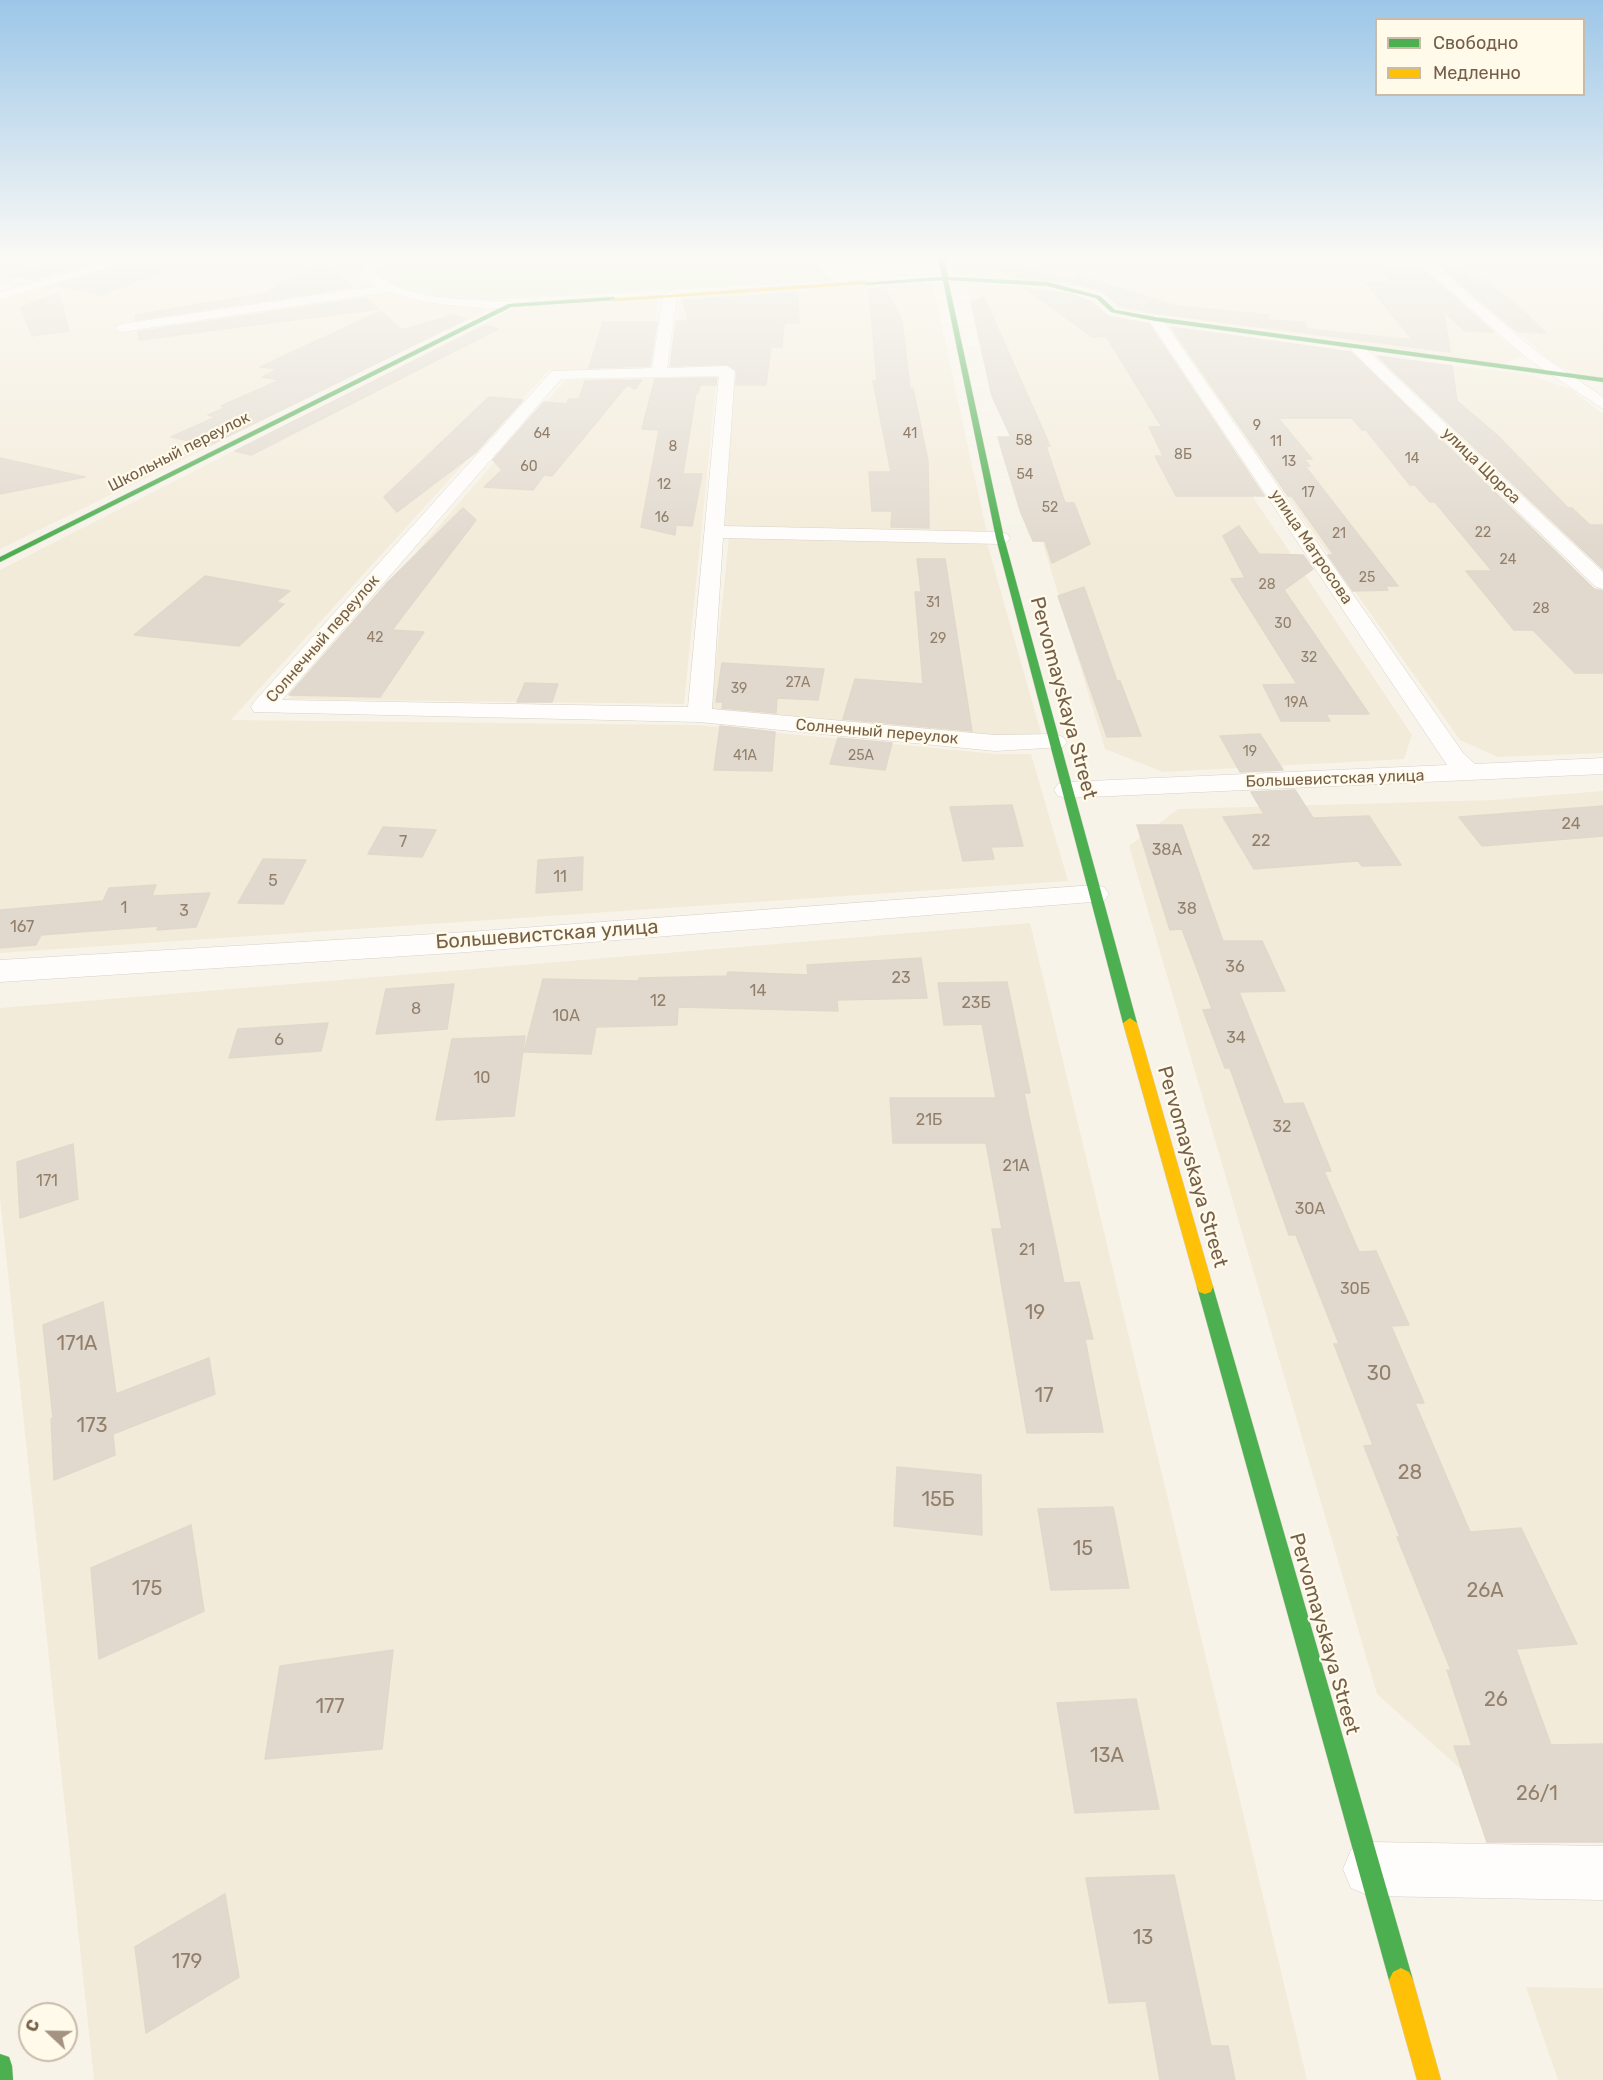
<!DOCTYPE html>
<meta charset="utf-8">
<style>
body{margin:0}
#map{position:relative;width:1603px;height:2080px;overflow:hidden;background:#f7f3e9;font-family:Rubik,sans-serif}
canvas{display:block}
.legend{position:absolute;left:1375px;top:18px;width:210px;height:78px;box-sizing:border-box;background:#fffaea;border:2px solid #c8bca9;margin:0;padding:8px 10px;list-style:none;font-size:18px;color:#765f48}
.legend li{display:flex;align-items:center;gap:12px;height:30px}
.legend b{width:30px;border:2px solid #c8bca9}
.north{position:absolute;left:18px;top:2002px;width:60px;height:60px;box-sizing:border-box;background:#fffaea;border:2px solid #c8bca9;border-radius:50%;rotate:292deg;font-size:16px;font-weight:700;line-height:24px;text-align:center;color:#765f48}
.north::after{content:'';display:block;margin:auto;width:21px;height:27px;background:#a39380;clip-path:polygon(50% 0,100% 100%,50% 72%,0 100%)}
</style>
<div id="map">
<canvas width="1603" height="2080"></canvas>
<ul class="legend">
<li><b style="height:8px;background:#4caf50"></b>Свободно</li>
<li><b style="height:8px;background:#ffc107"></b>Медленно</li>
</ul>
<div class="north">С</div>
</div>
<script>
const ctx = document.querySelector('canvas').getContext('2d');
ctx.lineJoin = 'round';
function fillPath(path, color) { ctx.fillStyle = color; ctx.fill(path, 'evenodd'); }
function stroke(path, color, width, dash) { ctx.strokeStyle = color; ctx.lineWidth = width; ctx.lineCap = dash ? 'butt' : 'round'; ctx.setLineDash(dash || []); ctx.stroke(path); }
function drawText(font, color, halo, rows, align = 'center') {
  ctx.font = font + ' Rubik,sans-serif'; ctx.lineWidth = 4.5; ctx.setLineDash([]); ctx.textBaseline = 'middle'; ctx.strokeStyle = halo; ctx.fillStyle = color; for (const [text, x, y, turn = 0] of rows) {
    ctx.save(); ctx.translate(x, y); ctx.rotate((+turn || 0) * Math.PI / 180); ctx.textAlign = isNaN(turn) ? turn : align; if (halo) ctx.strokeText(text, 0, 0); ctx.fillText(text, 0, 0); ctx.restore();
  }
}
fillPath(new Path2D(`
 M 0,258 L 94,258 L 0,284 Z
 M 144,258 L 373,258 L 358,272 L 360,280 L 410,298 L 481,307 L 487,311 L 0,549 L 0,300 Z
 M 951,258 L 1405,258 L 1523,356 L 1503,364 L 1121,310 L 1107,296 L 1081,287 L 966,277 L 953,274 Z
 M 1430,258 L 1603,258 L 1603,378 L 1585,376 L 1556,365 Z
 M 932,281 L 987,534 L 725,528 L 734,368 L 672,369 L 680,297 Z
 M 983,284 L 1042,287 L 1081,298 L 1101,315 L 1136,322 L 1412,735 L 1404,759 L 1163,772 L 1105,749 L 966,289 Z
 M 659,298 L 646,370 L 549,370 L 231,720 L 697,725 L 996,754 L 1031,754 L 1068,881 L 0,953 L 0,570 L 516,307 Z
 M 1184,329 L 1328,349 L 1603,603 L 1603,753 L 1498,757 L 1460,740 L 1172,333 Z
 M 1400,359 L 1531,375 L 1570,389 L 1603,414 L 1603,565 Z
 M 717,373 L 684,704 L 289,699 L 570,375 Z
 M 729,538 L 987,543 L 1042,736 L 993,735 L 711,709 Z
 M 1603,791 L 1603,1821 L 1522,1824 L 1377,1694 L 1129,846 L 1178,809 L 1492,800 Z
 M 1030,923 L 1307,2080 L 94,2080 L 0,1199 L 0,1008 Z
 M 1526,1987 L 1603,1988 L 1603,2080 L 1558,2080 Z`), '#f3ebd9');
fillPath(new Path2D(`
 M 385,258 L 820,258 L 824,272 L 835,281 L 473,301 C 442,297 394,297 372,271 Z`), '#dfefd3');
const building = new Path2D(`
 M 73,258 L 112,258 L 33,280 L 9,275 Z
 M 141,258 L 191,258 L 191,261 L 100,295 L 56,285 Z
 M 995,258 L 1076,281 L 1076,275 L 1176,306 L 1269,315 L 1268,320 L 1304,322 L 1307,329 L 1413,340 L 1366,283 L 1393,283 L 1379,267 L 1421,268 L 1494,332 L 1465,331 L 1444,312 L 1450,352 L 1155,313 L 1118,306 L 1104,292 L 1076,283 L 1008,276 L 985,259 Z
 M 322,260 L 353,287 L 136,320 L 135,315 L 265,293 Z
 M 1442,269 L 1463,269 L 1472,278 L 1481,278 L 1516,304 L 1546,333 L 1517,332 Z
 M 885,288 L 902,320 L 910,389 L 913,389 L 928,461 L 929,528 L 891,527 L 892,511 L 872,511 L 869,472 L 891,472 L 873,381 L 877,381 L 869,289 Z
 M 1026,289 L 1071,294 L 1092,302 L 1108,316 L 1149,324 L 1264,496 L 1176,496 L 1155,456 L 1163,456 L 1149,427 L 1162,427 L 1106,336 L 1092,337 Z
 M 59,293 L 69,331 L 32,336 L 21,307 Z
 M 798,293 L 799,323 L 784,323 L 782,347 L 771,347 L 766,385 L 736,385 L 737,371 L 727,364 L 670,366 L 676,321 L 688,321 L 683,300 Z
 M 984,297 L 1050,446 L 1046,446 L 1065,503 L 1074,503 L 1090,544 L 1052,563 L 1045,541 L 1033,541 L 1021,513 L 1002,451 L 998,437 L 1011,437 L 992,396 L 971,302 Z
 M 366,298 L 378,309 L 139,340 L 138,332 Z
 M 381,311 L 402,330 L 453,315 L 466,319 L 210,445 L 171,437 L 216,417 L 208,415 L 227,407 L 221,406 L 280,380 L 262,377 L 278,369 L 260,367 Z
 M 603,322 L 657,322 L 650,366 L 589,368 Z
 M 486,325 L 498,329 L 251,455 L 235,451 Z
 M 1171,327 L 1351,352 L 1594,589 L 1603,591 L 1603,673 L 1575,673 L 1533,630 L 1514,630 L 1466,571 L 1492,571 L 1435,502 L 1430,502 L 1415,485 L 1410,485 L 1366,430 L 1362,430 L 1352,418 L 1278,418 L 1312,459 L 1304,459 L 1310,466 L 1305,466 L 1398,586 L 1385,586 L 1388,590 L 1353,591 L 1328,555 L 1334,555 L 1292,496 L 1288,496 Z
 M 1377,356 L 1452,366 L 1457,401 L 1498,436 L 1568,508 L 1572,508 L 1590,525 L 1603,525 L 1603,569 Z
 M 717,378 L 716,385 L 700,385 L 698,393 L 696,393 L 683,474 L 702,474 L 692,526 L 676,525 L 675,535 L 641,527 L 659,430 L 642,429 L 655,379 Z
 M 642,380 L 635,389 L 627,385 L 552,476 L 544,475 L 533,490 L 484,487 L 502,470 L 493,460 L 544,402 L 566,404 L 569,399 L 579,399 L 585,381 Z
 M 489,397 L 523,400 L 475,453 L 397,512 L 384,497 Z
 M 0,458 L 85,477 L 0,494 Z
 M 463,508 L 476,520 L 392,630 L 424,632 L 380,697 L 289,695 L 388,582 Z
 M 1239,526 L 1259,554 L 1303,555 L 1313,569 L 1284,590 L 1369,714 L 1326,714 L 1330,721 L 1281,721 L 1263,685 L 1297,684 L 1231,579 L 1245,578 L 1223,536 Z
 M 917,559 L 945,559 L 972,731 L 843,719 L 855,679 L 923,684 L 915,592 L 921,592 Z
 M 205,576 L 290,591 L 276,602 L 284,604 L 239,646 L 134,635 Z
 M 1084,587 L 1117,681 L 1120,681 L 1141,736 L 1107,737 L 1058,596 Z
 M 722,663 L 824,669 L 818,700 L 777,698 L 776,713 L 722,708 L 723,702 L 716,702 Z
 M 525,683 L 558,684 L 552,702 L 517,702 Z
 M 720,726 L 775,732 L 772,771 L 714,770 Z
 M 1260,734 L 1283,770 L 1240,772 L 1220,736 Z
 M 838,738 L 892,743 L 885,770 L 830,764 Z
 M 1295,790 L 1313,818 L 1369,816 L 1401,865 L 1362,866 L 1358,861 L 1254,869 L 1223,817 L 1264,814 L 1251,792 Z
 M 1012,805 L 1023,846 L 991,847 L 994,859 L 963,861 L 950,807 Z
 M 1603,806 L 1603,836 L 1482,846 L 1459,817 Z
 M 1137,825 L 1182,825 L 1223,941 L 1262,941 L 1285,991 L 1239,992 L 1284,1104 L 1303,1103 L 1331,1171 L 1324,1171 L 1359,1252 L 1376,1251 L 1409,1325 L 1391,1326 L 1424,1403 L 1415,1403 L 1470,1532 L 1521,1528 L 1577,1644 L 1516,1649 L 1551,1745 L 1603,1744 L 1603,1842 L 1487,1842 L 1454,1746 L 1472,1746 L 1447,1670 L 1451,1670 L 1397,1537 L 1400,1537 L 1364,1446 L 1373,1445 L 1334,1344 L 1339,1344 L 1296,1235 L 1289,1235 L 1230,1068 L 1225,1068 L 1203,1010 L 1212,1009 L 1182,929 L 1170,930 Z
 M 383,827 L 436,830 L 422,857 L 368,854 Z
 M 583,857 L 582,890 L 536,893 L 538,860 Z
 M 263,859 L 306,860 L 283,904 L 238,903 Z
 M 156,885 L 152,896 L 210,893 L 196,927 L 157,930 L 158,926 L 41,935 L 36,945 L 0,948 L 0,910 L 103,901 L 109,888 Z
 M 921,958 L 927,998 L 837,1000 L 838,1011 L 678,1007 L 677,1025 L 596,1027 L 591,1054 L 524,1052 L 543,979 L 639,981 L 639,978 L 727,976 L 728,972 L 808,975 L 807,965 Z
 M 1007,982 L 1030,1093 L 1024,1093 L 1064,1283 L 1079,1282 L 1093,1339 L 1085,1339 L 1103,1432 L 1027,1433 L 992,1229 L 1002,1229 L 986,1143 L 893,1143 L 890,1098 L 996,1098 L 982,1024 L 944,1025 L 938,983 Z
 M 454,984 L 447,1029 L 376,1034 L 386,989 Z
 M 328,1023 L 321,1051 L 229,1058 L 238,1029 Z
 M 525,1036 L 514,1116 L 436,1120 L 452,1039 Z
 M 73,1144 L 78,1199 L 20,1218 L 17,1162 Z
 M 103,1302 L 116,1394 L 209,1358 L 215,1394 L 113,1434 L 115,1455 L 54,1480 L 51,1419 L 53,1418 L 43,1325 Z
 M 897,1467 L 981,1475 L 982,1535 L 894,1526 Z
 M 1113,1507 L 1129,1588 L 1051,1590 L 1038,1509 Z
 M 191,1525 L 204,1611 L 99,1659 L 91,1568 Z
 M 393,1650 L 382,1749 L 265,1759 L 280,1666 Z
 M 1136,1699 L 1159,1809 L 1075,1813 L 1057,1703 Z
 M 1174,1875 L 1211,2046 L 1228,2046 L 1235,2080 L 1160,2080 L 1146,2001 L 1109,2003 L 1086,1878 Z
 M 225,1894 L 239,1977 L 146,2033 L 135,1947 Z`);
fillPath(building, '#e1d9ce');
stroke(building, '#e0d8cb', 1.5);
const street = new Path2D(`
 M 120,258 L 139,258 L 0,300 L 0,292 Z
 M 372,258 L 385,258 L 373,272 C 410,302 465,299 510,301 L 517,305 L 510,309 C 469,307 428,306 389,292 L 122,332 L 115,328 L 122,324 L 376,286 L 360,272 Z
 M 1413,258 L 1426,258 L 1538,353 L 1603,397 L 1603,409 L 1528,359 Z
 M 670,291 L 677,295 L 667,368 L 727,366 L 735,371 L 724,526 L 1000,532 L 1007,534 L 1010,538 L 1007,542 L 1000,544 L 723,538 L 712,709 L 995,735 L 1054,734 L 1063,737 L 1067,742 L 1063,747 L 995,751 L 699,722 L 254,712 L 251,707 L 254,702 L 552,371 L 652,368 L 663,295 ZM 719,376 L 688,707 L 282,700 L 561,379 Z
 M 1155,315 L 1160,316 L 1463,753 L 1475,764 L 1603,758 L 1603,774 L 1067,798 L 1058,796 L 1054,790 L 1058,784 L 1067,782 L 1447,765 L 1148,319 Z
 M 1358,345 L 1363,346 L 1603,572 L 1603,589 L 1596,587 L 1353,352 L 1351,349 L 1353,346 Z
 M 1094,885 L 1104,887 L 1109,894 L 1104,901 L 468,952 L 0,982 L 0,960 L 468,932 Z
 M 1370,1842 L 1603,1846 L 1603,1900 L 1370,1896 L 1351,1888 L 1343,1869 L 1351,1850 Z`);
const fast = new Path2D(`
 M 938,258 L 944,258 L 948,277 L 1047,282 L 1100,296 L 1115,310 L 1155,317 L 1603,378 L 1603,382 L 1155,321 L 1111,312 L 1096,298 L 1047,286 L 948,280 L 1004,538 L 1137,1023 L 1130,1028 L 1123,1023 L 996,538 L 943,280 L 866,285 L 863,283 L 942,277 Z
 M 614,297 L 616,300 L 511,307 L 0,562 L 0,557 L 508,304 Z
 M 1205,1280 L 1211,1282 L 1213,1287 L 1413,1980 L 1409,1988 L 1401,1992 L 1393,1988 L 1389,1980 L 1197,1287 L 1199,1282 Z
 M 0,2054 L 9,2057 L 12,2066 L 13,2080 L 0,2080 Z`);
const slow = new Path2D(`
 M 866,281 L 868,284 L 614,301 L 611,299 Z
 M 1130,1018 L 1137,1023 L 1213,1287 L 1211,1292 L 1205,1294 L 1199,1292 L 1197,1287 L 1123,1023 Z
 M 1401,1968 L 1409,1972 L 1413,1980 L 1441,2080 L 1417,2080 L 1389,1980 L 1393,1972 Z`);
stroke(street, '#d6d0c8', 1);
stroke(fast, '#d7d0c7', 1);
stroke(slow, '#d7d0c7', 1);
fillPath(street, '#fefdfc');
fillPath(fast, '#4caf50');
fillPath(slow, '#ffc107');
const sky = ctx.createLinearGradient(0, 0, 0, 549);
sky.addColorStop(0, '#9cc6e8');
sky.addColorStop(0.47, '#fbfaf5');
sky.addColorStop(1, '#fbfaf500');
ctx.fillStyle = sky;
ctx.fillRect(0, 0, 1603, 549);
drawText('14px', '#93806c', null, [
 ["9",1257,426],
 ["64",542,434],
 ["41",910,434],
 ["58",1024,441],
 ["11",1276,442],
 ["8",673,447],
 ["8Б",1183,455],
 ["14",1412,459],
 ["13",1289,462],
 ["60",529,467],
 ["54",1025,475],
 ["12",664,485],
 ["17",1308,493],
 ["52",1050,508],
 ["16",662,518],
 ["22",1483,533],
 ["21",1339,534],
 ["24",1508,560],
 ["25",1367,578],
 ["28",1267,585],
 ["31",933,603],
 ["28",1541,609],
 ["30",1283,624],
 ["42",375,638],
 ["29",938,639],
 ["32",1309,658],
 ["27А",798,683],
 ["39",739,689],
 ["19А",1296,703],
 ["19",1250,752],
 ["41А",745,756],
 ["25А",861,756]
]);
drawText('16px', '#765f48', '#fffaea', [
 ["Школьный переулок",179,452,-27],
 ["улица Щорса",1481,466,44],
 ["улица Матросова",1311,547,56],
 ["Солнечный переулок",323,639,-49],
 ["Солнечный переулок",877,732,5],
 ["Большевистская улица",1335,779,-2]
]);
drawText('16px', '#93806c', null, [
 ["24",1571,824],
 ["22",1261,841],
 ["7",403,842],
 ["38А",1167,850],
 ["11",560,877],
 ["5",273,881],
 ["1",124,908],
 ["38",1187,909],
 ["3",184,911],
 ["167",22,927],
 ["36",1235,967],
 ["23",901,978],
 ["14",758,991],
 ["12",658,1001],
 ["23Б",976,1003],
 ["8",416,1009],
 ["10А",566,1016],
 ["34",1236,1038],
 ["6",279,1040],
 ["10",482,1078],
 ["21Б",929,1120],
 ["32",1282,1127],
 ["21А",1016,1166],
 ["171",47,1181],
 ["30А",1310,1209],
 ["21",1027,1250],
 ["30Б",1355,1289]
]);
drawText('20px', '#765f48', '#fffaea', [
 ["Pervomayskaya Street",1063,698,75],
 ["Большевистская улица",547,935,-4],
 ["Pervomayskaya Street",1192,1167,74],
 ["Pervomayskaya Street",1324,1634,74]
]);
drawText('20px', '#93806c', null, [
 ["19",1035,1313],
 ["171А",77,1344],
 ["30",1379,1374],
 ["17",1044,1396],
 ["173",92,1426],
 ["28",1410,1473],
 ["15Б",938,1500],
 ["15",1083,1549],
 ["175",147,1589],
 ["26А",1485,1591],
 ["26",1496,1700],
 ["177",330,1707],
 ["13А",1107,1756],
 ["26/1",1537,1794],
 ["13",1143,1938],
 ["179",187,1962]
]);
</script>
